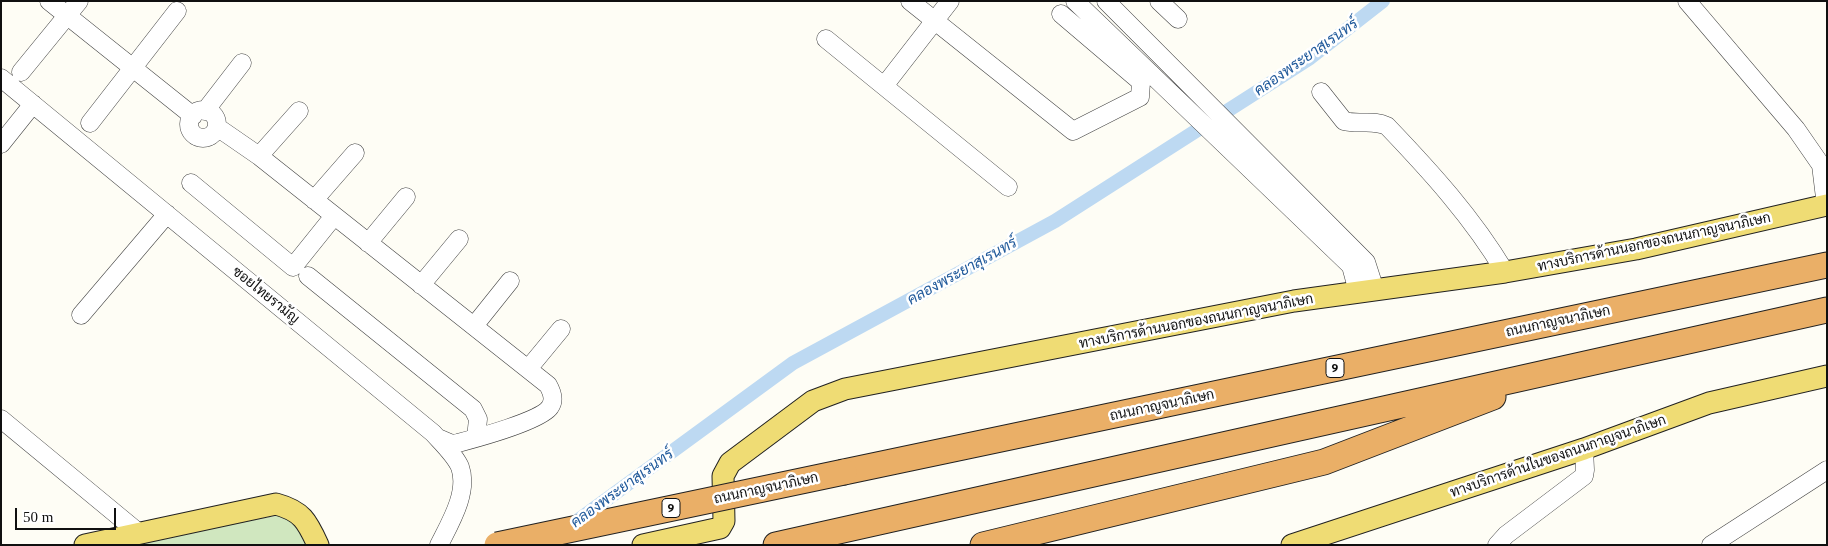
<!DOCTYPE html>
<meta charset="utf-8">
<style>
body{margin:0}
#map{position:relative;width:1828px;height:546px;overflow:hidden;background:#fefdf5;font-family:Georgia,serif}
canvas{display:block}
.frame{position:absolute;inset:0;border:2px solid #101010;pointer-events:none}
.scale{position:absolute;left:15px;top:508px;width:101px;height:22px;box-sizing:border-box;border:2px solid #101010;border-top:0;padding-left:6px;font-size:15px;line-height:18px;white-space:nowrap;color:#101010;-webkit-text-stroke:4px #fff;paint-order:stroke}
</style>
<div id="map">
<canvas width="1828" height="546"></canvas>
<div class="frame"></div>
<div class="scale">50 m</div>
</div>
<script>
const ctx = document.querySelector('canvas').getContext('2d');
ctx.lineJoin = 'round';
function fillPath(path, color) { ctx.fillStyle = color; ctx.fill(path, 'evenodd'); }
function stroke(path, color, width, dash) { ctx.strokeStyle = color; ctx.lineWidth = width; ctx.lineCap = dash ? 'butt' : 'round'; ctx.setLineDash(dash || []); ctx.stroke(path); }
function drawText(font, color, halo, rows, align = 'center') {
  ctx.font = font + ' Georgia,Sarabun,serif'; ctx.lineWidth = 5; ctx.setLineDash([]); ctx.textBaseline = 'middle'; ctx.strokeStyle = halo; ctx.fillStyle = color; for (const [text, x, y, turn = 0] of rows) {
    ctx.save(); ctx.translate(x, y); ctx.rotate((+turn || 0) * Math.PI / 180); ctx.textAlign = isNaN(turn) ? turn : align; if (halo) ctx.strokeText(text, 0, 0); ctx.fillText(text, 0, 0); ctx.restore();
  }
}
fillPath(new Path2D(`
 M 281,515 C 295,520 302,530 306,545 L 138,545 L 223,525 Z`), '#d0e7bf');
stroke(new Path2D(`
 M 573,524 L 793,363 L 1055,221 L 1310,58 L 1383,1`), '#bdd9f2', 14);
const minor = new Path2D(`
 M 49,1 L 193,116
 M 910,1 L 1073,131 L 1140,97 L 1141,82 L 1061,14
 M 1075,1 L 1351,266 L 1358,292
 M 1106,1 L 1366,262 L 1375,290
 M 1159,1 L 1178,19
 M 1687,1 L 1796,129 L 1821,165 L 1826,206
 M 826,39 L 1008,187
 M 21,72 L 79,1
 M 1,78 L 433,433 C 441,442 455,455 460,467 C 469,492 450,523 439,545
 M 884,86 L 950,1
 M 1321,92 L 1344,121 C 1359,125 1373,119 1387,126 C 1431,172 1472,217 1505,272
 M189 124a14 14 0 1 1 28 0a14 14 0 1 1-28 0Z
 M 205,111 L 242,63
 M 90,123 L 177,11
 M 217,127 L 259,156 L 548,385 C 552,392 555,400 550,407 C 541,421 477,438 458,443 L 452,444 L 438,438
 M 1,144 L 33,104
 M 259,156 L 299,111
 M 191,183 L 293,267 L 334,216
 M 314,200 L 355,153
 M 368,243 L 406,197
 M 308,276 L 473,409 L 478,419 L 476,438
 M 421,285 L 459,239
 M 81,315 L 167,214
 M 474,326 L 510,281
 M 528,369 L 561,329
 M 1,419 L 139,533
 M 1497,545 L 1506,535 L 1584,476 L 1585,470 L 1584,449
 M 1711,545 L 1827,470`);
const major = new Path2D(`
 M 85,545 L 276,504 C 302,511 307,521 318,545
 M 643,545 L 720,528 L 724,521 L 723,476 L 730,463 L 813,401 L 845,389 L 1294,301 L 1505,272 L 1636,249 L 1827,205
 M 1292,545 L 1584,449 L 1709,403 L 1827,376`);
const highway = new Path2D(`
 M 844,472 L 1827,265
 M 776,545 L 1827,310
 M 983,545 L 1324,462 L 1493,397`);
stroke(minor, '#434343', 19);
stroke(major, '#212121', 23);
stroke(highway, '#212121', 27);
stroke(minor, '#fff', 18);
stroke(major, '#efdc74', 21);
stroke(highway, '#eaaf67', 25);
const highwayBridge = new Path2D(`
 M 497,545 L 844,472`);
stroke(highwayBridge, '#212121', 27, []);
stroke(highwayBridge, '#eaaf67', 25);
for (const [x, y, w] of [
 [1335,368,18],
 [671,508,18]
]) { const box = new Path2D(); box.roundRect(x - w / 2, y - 9.5, w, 19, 4); ctx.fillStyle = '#fff'; ctx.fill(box); stroke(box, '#101010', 1); }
drawText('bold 12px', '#101010', null, [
 ["9",1335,368],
 ["9",671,508]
]);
drawText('14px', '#101010', '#fff', [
 ["ทางบริการด้านนอกของถนนกาญจนาภิเษก",1654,242,-12],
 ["ซอยไทยรามัญ",266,295,39],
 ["ทางบริการด้านนอกของถนนกาญจนาภิเษก",1196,321,-11],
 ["ถนนกาญจนาภิเษก",1558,321,-12],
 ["ถนนกาญจนาภิเษก",1162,405,-12],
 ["ทางบริการด้านในของถนนกาญจนาภิเษก",1558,456,-19],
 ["ถนนกาญจนาภิเษก",766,488,-12]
]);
drawText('italic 15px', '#215a9b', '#fff', [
 ["คลองพระยาสุเรนทร์",1306,57,-35],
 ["คลองพระยาสุเรนทร์",962,271,-29],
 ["คลองพระยาสุเรนทร์",622,488,-36]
]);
</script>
